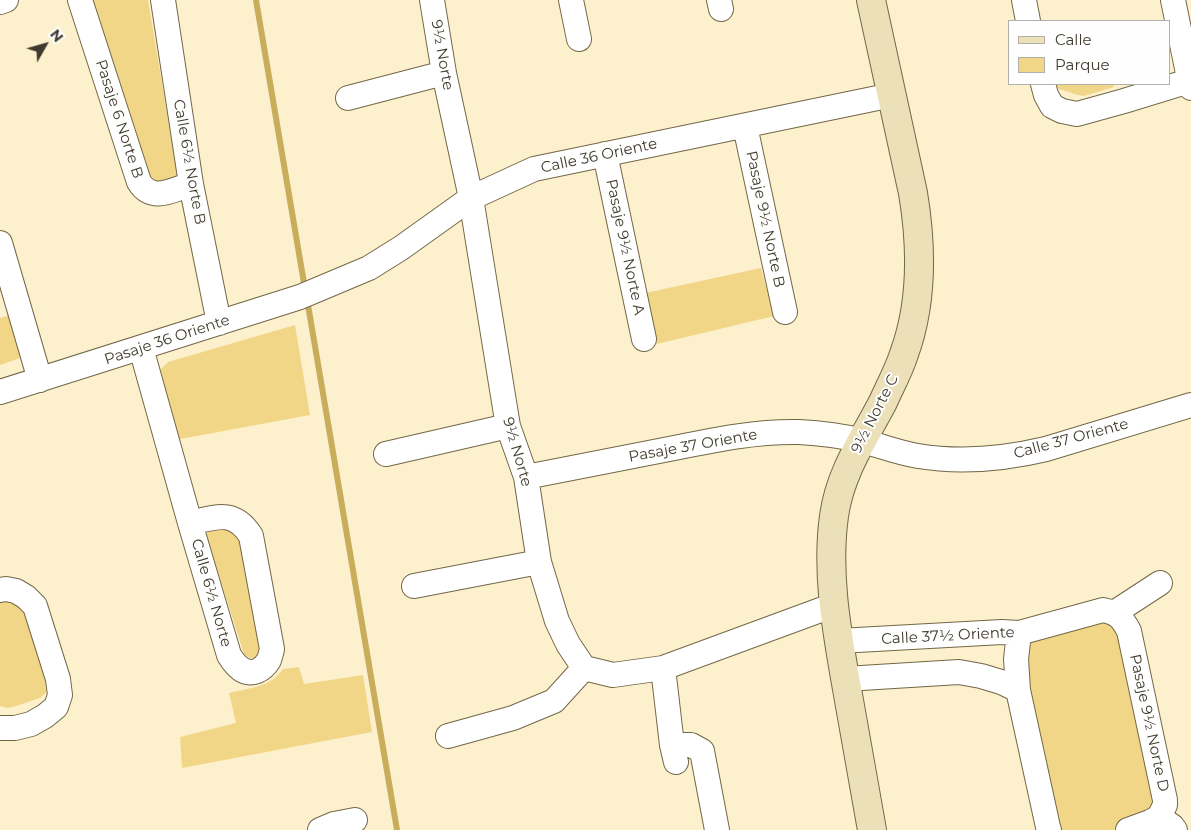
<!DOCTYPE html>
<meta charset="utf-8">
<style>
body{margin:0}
#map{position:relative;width:1191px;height:830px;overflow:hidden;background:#fdf0cd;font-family:Montserrat,sans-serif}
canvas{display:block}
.legend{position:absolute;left:1008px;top:20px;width:162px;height:65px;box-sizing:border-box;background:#fefefe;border:1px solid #b2b0aa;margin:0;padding:6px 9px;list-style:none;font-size:15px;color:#3f3a2c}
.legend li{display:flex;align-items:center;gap:10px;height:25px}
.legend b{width:25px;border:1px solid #b2b0aa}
.north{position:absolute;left:20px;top:20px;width:50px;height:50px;-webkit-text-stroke:4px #fefefe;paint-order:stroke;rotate:52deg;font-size:14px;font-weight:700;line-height:20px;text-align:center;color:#3f3a2c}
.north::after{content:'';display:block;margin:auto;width:18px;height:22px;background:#3f3a2c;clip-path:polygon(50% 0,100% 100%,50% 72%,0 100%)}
</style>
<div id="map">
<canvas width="1191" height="830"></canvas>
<ul class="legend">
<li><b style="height:6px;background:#ece0b9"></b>Calle</li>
<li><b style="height:14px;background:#f2d688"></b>Parque</li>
</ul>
<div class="north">N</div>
</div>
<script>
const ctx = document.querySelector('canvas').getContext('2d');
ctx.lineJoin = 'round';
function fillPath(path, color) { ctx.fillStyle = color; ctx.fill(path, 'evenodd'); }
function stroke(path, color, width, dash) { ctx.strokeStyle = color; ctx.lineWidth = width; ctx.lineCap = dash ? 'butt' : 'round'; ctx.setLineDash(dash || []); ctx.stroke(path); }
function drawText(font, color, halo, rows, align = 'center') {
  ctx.font = font + ' Montserrat,sans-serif'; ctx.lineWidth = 4; ctx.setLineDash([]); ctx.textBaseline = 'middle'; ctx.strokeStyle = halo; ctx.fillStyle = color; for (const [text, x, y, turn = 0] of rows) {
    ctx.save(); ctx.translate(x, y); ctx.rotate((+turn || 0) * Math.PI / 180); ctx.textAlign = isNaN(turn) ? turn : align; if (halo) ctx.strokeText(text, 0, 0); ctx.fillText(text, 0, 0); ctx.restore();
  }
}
fillPath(new Path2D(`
 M 91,0 L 148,0 L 177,173 L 174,181 L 154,186 L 146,178 Z
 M 1054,84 L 1113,84 L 1114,87 L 1084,96 L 1078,95 L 1059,89 Z
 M 761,268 L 774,316 L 657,344 L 645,293 Z
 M 11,315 L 26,356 L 0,365 L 0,318 Z
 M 295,325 L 310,415 L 175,440 L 157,373 L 168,362 Z
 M 228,526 L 241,534 L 262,646 L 259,656 C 253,659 249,659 244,654 L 206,535 L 208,530 Z
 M 0,598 L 25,604 L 50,688 L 47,692 L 40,698 L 13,707 L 7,708 L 0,706 Z
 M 1114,613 L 1165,800 L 1128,830 L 1049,830 L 1019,633 Z
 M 299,667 L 304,684 L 363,675 L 372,732 L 182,768 L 180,737 L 236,723 L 229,693 C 249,688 271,687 283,669 Z`), '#f2d688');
stroke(new Path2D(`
 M 256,0 L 305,289
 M 307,299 L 397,830`), '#c9ad5b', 6);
const street = new Path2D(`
 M 80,0 L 139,182 C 152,203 173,190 191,184
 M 163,0 L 191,184 L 219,323
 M 432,0 L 444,73 L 471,198 L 505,408 L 508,426 L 526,477 L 539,562 L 557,621 L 568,644 L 584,668 L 613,675 L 663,668 L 834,605
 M 571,0 L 579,39
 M 719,0 L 721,9
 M 1024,0 L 1028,21
 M 1173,0 L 1191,88
 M 0,2 L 6,0
 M 1043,84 L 1046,95 L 1052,106 L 1062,111 L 1077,114 L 1124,101 L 1189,81
 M 348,98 L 444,73
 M 745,126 L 785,312
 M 605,154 L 644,339
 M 0,243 L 40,380
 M 141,348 L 190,523 L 229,655 C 235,665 244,676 257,671 C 262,669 266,665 269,660 C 270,657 271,653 272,649 L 251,536 C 234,509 216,517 190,523
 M 0,392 L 300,297 L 369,268 L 401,248 L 471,198 L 534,169 L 892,95
 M 386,454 L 508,426
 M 526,477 C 572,468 618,459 664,450 C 709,441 753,431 799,432 C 820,433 843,436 863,441 C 881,446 899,453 918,456 C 961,463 1004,459 1046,449 L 1191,405
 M 414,586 L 539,562
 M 0,590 L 6,589 L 16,591 L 26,597 L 35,606 L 58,679 L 60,695 L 56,707 L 45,716 L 31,724 L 15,728 L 0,728
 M 1114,613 L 1160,583
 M 1019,633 L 1016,659 L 1018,690 L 1048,827 L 1049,830
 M 839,641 L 1002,632 L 1019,633 L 1103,610 C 1118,613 1122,618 1129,631 L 1165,800 L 1165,805 L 1159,817 L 1172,826 L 1175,830
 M 663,668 L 672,745 L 676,762
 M 845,679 L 959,672 L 981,676 L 1001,682 L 1018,690
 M 448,736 L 513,718 L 554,701 L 584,668
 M 672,745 L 691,745 L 702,751 L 717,830
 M 320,830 L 334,824 L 355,820
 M 1128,830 L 1150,822 L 1159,817`);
const secondary = new Path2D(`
 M 871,0 L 913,193 C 922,247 923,302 904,354 C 899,370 890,386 883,402 C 863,440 840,473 834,516 C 826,574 837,632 847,689 C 855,736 864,783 872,830`);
stroke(street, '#726747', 26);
stroke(secondary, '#726747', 30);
stroke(street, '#fff', 24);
stroke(secondary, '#ece0b9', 28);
drawText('15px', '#3f3a2c', '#fefefe', [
 ["9½ Norte",442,55,80],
 ["Pasaje 6 Norte B",119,119,72],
 ["Calle 36 Oriente",599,156,-12],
 ["Calle 6½ Norte B",189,162,80],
 ["Pasaje 9½ Norte B",765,219,78],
 ["Pasaje 9½ Norte A",625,247,78],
 ["Pasaje 36 Oriente",167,340,-18],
 ["9½ Norte C",875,414,-63],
 ["Calle 37 Oriente",1071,439,-15],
 ["Pasaje 37 Oriente",693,446,-10],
 ["9½ Norte",517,452,74],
 ["Calle 6½ Norte",211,593,74],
 ["Calle 37½ Oriente",948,636,-3],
 ["Pasaje 9½ Norte D",1149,723,78]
]);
</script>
